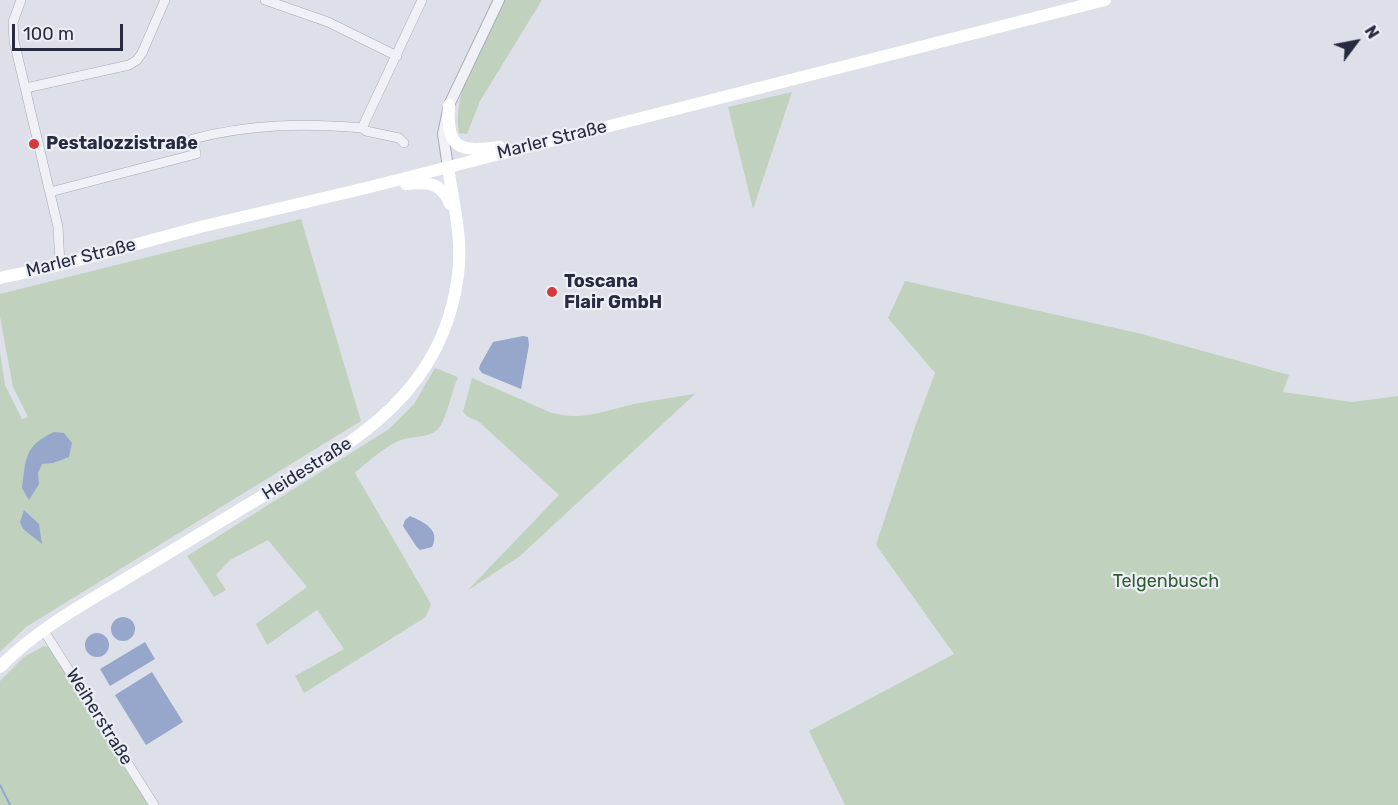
<!DOCTYPE html>
<meta charset="utf-8">
<style>
body{margin:0}
#map{position:relative;width:1398px;height:805px;overflow:hidden;background:#dde0e8;font-family:Rubik,sans-serif}
canvas{display:block}
.north{position:absolute;left:1326px;top:12px;width:60px;height:60px;-webkit-text-stroke:4px #edeff6;paint-order:stroke;rotate:58deg;font-size:16px;font-weight:700;line-height:24px;text-align:center;color:#262b3f}
.north::after{content:'';display:block;margin:auto;width:21px;height:27px;background:#262b3f;clip-path:polygon(50% 0,100% 100%,50% 72%,0 100%)}
.scale{position:absolute;left:12px;top:24px;width:111px;height:27px;box-sizing:border-box;border:3px solid #262b3f;border-top:0;padding-left:8px;font-size:18px;line-height:21px;white-space:nowrap;color:#262b3f;-webkit-text-stroke:4px #edeff6;paint-order:stroke}
</style>
<div id="map">
<canvas width="1398" height="805"></canvas>
<div class="north">N</div>
<div class="scale">100 m</div>
</div>
<script>
const ctx = document.querySelector('canvas').getContext('2d');
ctx.lineJoin = 'round';
function fillPath(path, color) { ctx.fillStyle = color; ctx.fill(path, 'evenodd'); }
function stroke(path, color, width, dash) { ctx.strokeStyle = color; ctx.lineWidth = width; ctx.lineCap = dash ? 'butt' : 'round'; ctx.setLineDash(dash || []); ctx.stroke(path); }
function drawText(font, color, halo, rows, align = 'center') {
  ctx.font = font + ' Rubik,sans-serif'; ctx.lineWidth = 4.5; ctx.setLineDash([]); ctx.textBaseline = 'middle'; ctx.strokeStyle = halo; ctx.fillStyle = color; for (const [text, x, y, turn = 0] of rows) {
    ctx.save(); ctx.translate(x, y); ctx.rotate((+turn || 0) * Math.PI / 180); ctx.textAlign = isNaN(turn) ? turn : align; if (halo) ctx.strokeText(text, 0, 0); ctx.fillText(text, 0, 0); ctx.restore();
  }
}
fillPath(new Path2D(`
 M 499,0 L 542,0 L 480,101 L 467,134 L 459,133 C 451,96 484,33 499,0 Z
 M 792,92 L 753,209 L 728,107 Z
 M 301,219 L 361,421 L 26,627 L 0,652 L 0,352 L 5,385 L 22,419 L 28,417 L 13,387 L 0,317 L 0,294 Z
 M 905,281 L 1142,334 L 1289,375 L 1283,392 L 1352,402 L 1398,396 L 1398,805 L 845,805 L 809,731 L 954,654 L 876,545 L 915,427 L 935,373 L 888,318 Z
 M 435,368 L 458,377 C 452,390 446,422 437,430 C 428,438 412,436 401,440 C 387,445 366,463 355,473 L 431,604 L 426,617 L 304,693 L 295,676 L 344,649 L 317,610 L 267,645 L 256,624 L 307,587 L 268,540 L 230,560 L 216,575 L 226,590 L 214,597 L 187,556 L 389,429 L 414,404 Z
 M 472,378 L 552,413 C 582,421 604,411 634,404 C 654,400 675,397 695,394 L 520,556 L 467,591 L 559,495 L 478,421 L 468,417 L 463,412 Z
 M 44,646 L 53,648 L 150,805 L 0,805 L 0,681 L 24,657 Z`), '#c0d2be');
fillPath(new Path2D(`
 M 523,336 L 528,337 L 529,345 L 521,389 L 482,373 L 479,369 L 480,365 L 493,342 Z
 M 54,432 L 64,433 L 72,443 L 69,457 L 53,463 L 42,464 L 38,473 L 39,484 L 29,500 L 22,488 C 26,458 24,446 54,432 Z
 M 24,510 L 39,524 L 42,544 L 23,529 L 20,522 Z
 M 410,516 C 424,522 441,530 432,547 L 420,550 L 416,546 L 403,526 L 405,520 Z
 M111 629a12 12 0 1 1 24 0a12 12 0 1 1-24 0Z
 M85 645a12 12 0 1 1 24 0a12 12 0 1 1-24 0Z
 M 145,642 L 155,659 L 110,686 L 100,669 Z
 M 152,672 L 183,722 L 146,745 L 115,695 Z`), '#96a7cb');
stroke(new Path2D(`
 M 0,785 L 10,805`), '#96a7cb', 2);
const minor = new Path2D(`
 M 21,0 L 13,22 L 14,41 L 58,227 L 60,265
 M 265,0 L 328,22 L 397,56
 M 26,88 L 129,65 L 137,60 L 142,53 L 165,0
 M 362,128 L 422,0
 M 50,192 L 196,154 L 193,139 C 249,124 304,123 362,128 L 366,131 L 399,138 L 404,143
 M 44,631 L 154,805`);
const tertiary = new Path2D(`
 M 448,167 L 443,134 L 449,105 L 499,0`);
stroke(minor, '#a6aab5', 10);
stroke(tertiary, '#a6aab5', 12);
stroke(minor, '#f0f1f6', 9);
stroke(tertiary, '#f0f1f6', 10);
stroke(new Path2D(`
 M 449,105 C 446,150 460,152 500,147
 M 406,184 C 427,182 442,182 450,204
 M 0,278 L 60,265 L 200,227 L 366,188 L 1105,0
 M 0,667 C 35,631 80,606 122,581 C 165,555 208,529 251,503 C 348,446 442,399 458,275 C 463,238 453,202 448,167`), '#fff', 12);
for (const [x, y, r, color] of [
 [34,144,6,"#d53a3a"],
 [552,292,6,"#d53a3a"]
]) { const dot = new Path2D(); dot.arc(x, y, r, 0, 2 * Math.PI); ctx.fillStyle = color; ctx.fill(dot); stroke(dot, '#edeff6', 2); }
drawText('18px', '#262b3f', '#edeff6', [
 ["Marler Straße",552,140,-14],
 ["Marler Straße",81,258,-14],
 ["Heidestraße",307,469,-32],
 ["Weiherstraße",99,717,58]
]);
drawText('bold 18px', '#262b3f', '#edeff6', [
 ["Pestalozzistraße",46,144],
 ["Toscana",564,282],
 ["Flair GmbH",564,303]
], 'left');
drawText('18px', '#345c32', '#edeff6', [
 ["Telgenbusch",1166,582]
]);
</script>
